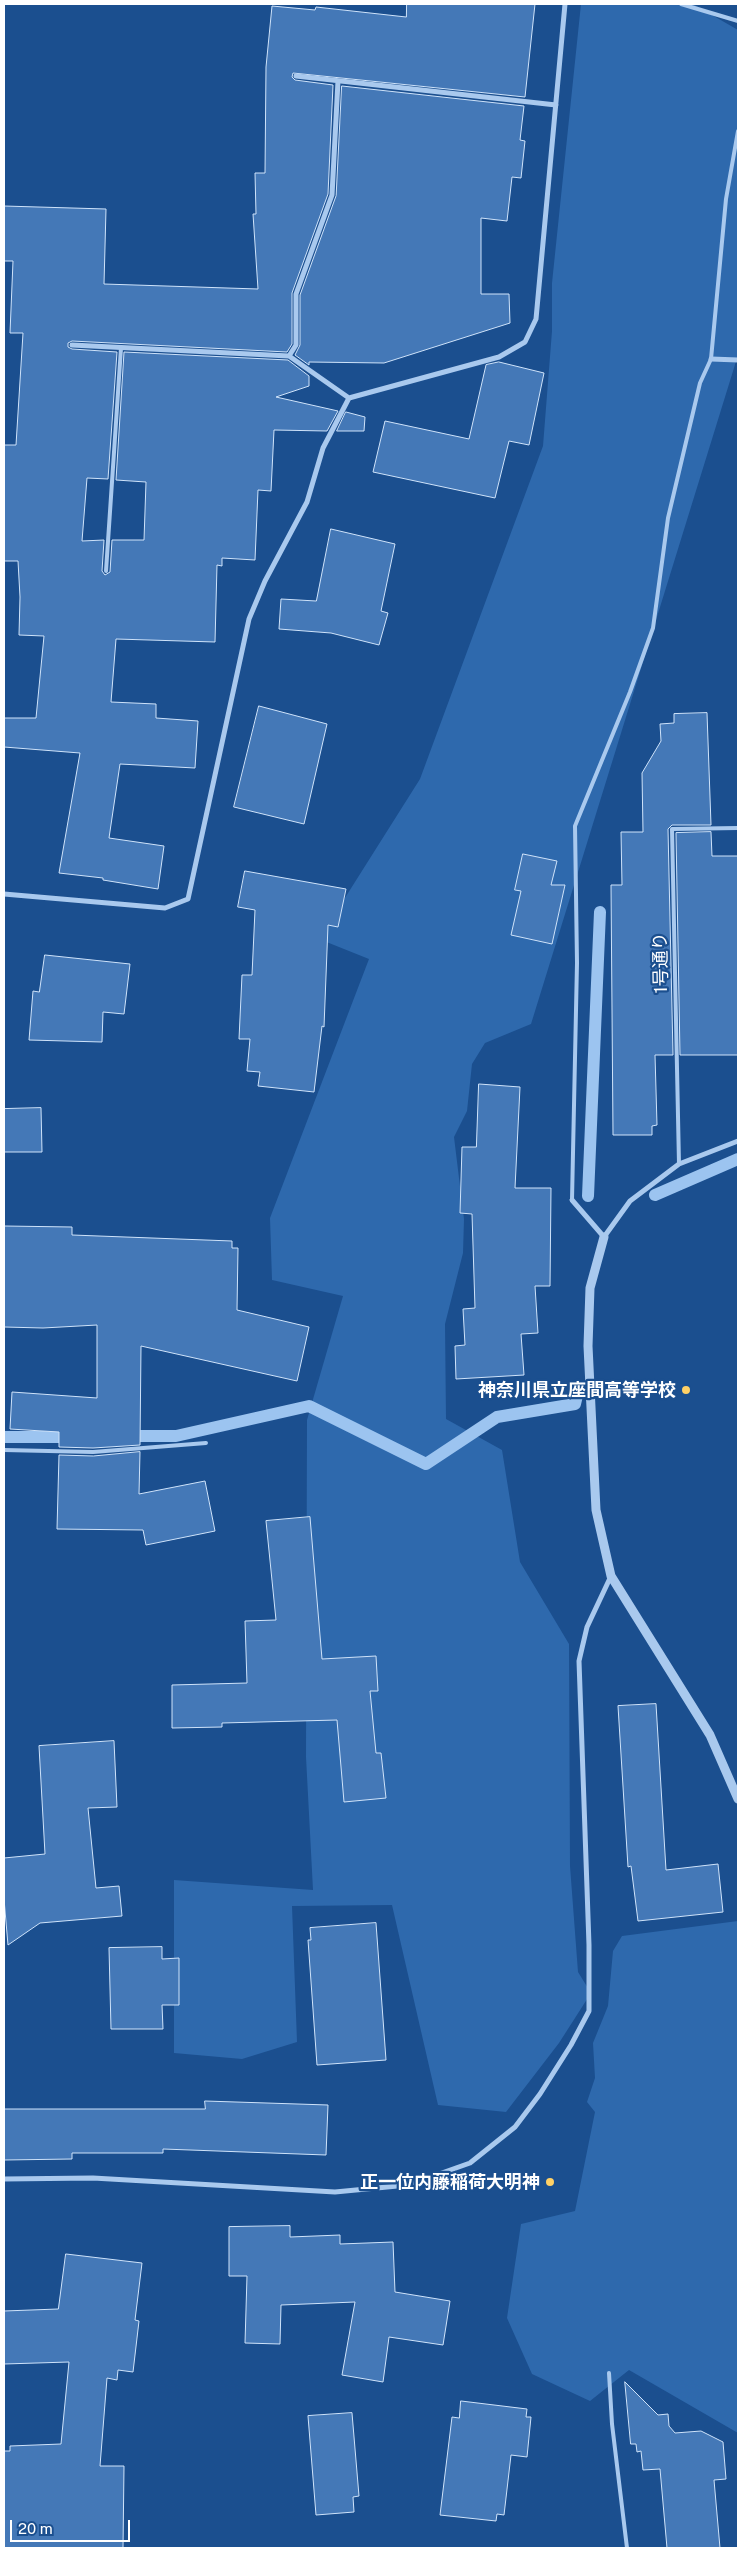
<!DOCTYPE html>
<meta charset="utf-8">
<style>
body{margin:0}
#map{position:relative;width:742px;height:2552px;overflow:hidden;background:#1b4f8f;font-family:"Public Sans",sans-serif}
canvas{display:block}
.frame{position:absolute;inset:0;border:5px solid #fff;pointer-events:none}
.scale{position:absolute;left:10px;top:2520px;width:120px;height:22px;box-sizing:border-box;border:2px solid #fff;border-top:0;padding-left:6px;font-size:15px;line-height:18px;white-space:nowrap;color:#fff;-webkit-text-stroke:4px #1b4f8f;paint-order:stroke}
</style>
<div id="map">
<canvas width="742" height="2552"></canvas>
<div class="frame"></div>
<div class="scale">20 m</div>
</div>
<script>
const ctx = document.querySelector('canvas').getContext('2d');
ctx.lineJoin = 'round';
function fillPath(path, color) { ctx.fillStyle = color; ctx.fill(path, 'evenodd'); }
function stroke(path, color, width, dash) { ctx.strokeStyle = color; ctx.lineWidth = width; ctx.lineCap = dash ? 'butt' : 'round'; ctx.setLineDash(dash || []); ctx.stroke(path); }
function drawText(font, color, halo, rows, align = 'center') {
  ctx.font = font + ' "Public Sans","Noto Sans JP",sans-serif'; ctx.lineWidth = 4.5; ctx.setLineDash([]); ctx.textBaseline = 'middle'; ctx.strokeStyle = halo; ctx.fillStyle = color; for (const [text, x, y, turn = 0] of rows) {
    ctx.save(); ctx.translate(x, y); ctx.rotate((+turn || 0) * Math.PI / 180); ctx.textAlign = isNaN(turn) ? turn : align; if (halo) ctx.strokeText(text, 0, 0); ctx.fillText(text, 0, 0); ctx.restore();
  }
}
fillPath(new Path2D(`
 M 581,4 L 693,4 L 738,30 L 738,355 L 531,1024 L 485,1043 L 472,1064 L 467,1111 L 454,1137 L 464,1219 L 463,1253 L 445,1324 L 446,1419 L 502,1450 L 520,1562 L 569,1644 L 570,1866 L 578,1972 L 591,1993 L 559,2043 L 506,2112 L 438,2105 L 392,1905 L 292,1906 L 297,2042 L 242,2059 L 174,2053 L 174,1880 L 313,1890 L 306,1757 L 307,1420 L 343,1296 L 272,1280 L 270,1218 L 369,959 L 319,939 L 420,779 L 543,446 L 552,331 L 552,283 Z
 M 738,1921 L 738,2433 L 629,2370 L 590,2401 L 532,2374 L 507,2318 L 521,2224 L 575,2211 L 595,2112 L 587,2102 L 595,2078 L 593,2043 L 608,2006 L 613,1951 L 622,1936 Z`), '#2e69ad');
stroke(new Path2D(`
 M 655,1195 L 738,1159
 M 588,1196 L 600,912
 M 124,1436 L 176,1436 L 309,1406 L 426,1464 L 497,1417 L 575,1404 L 579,1387
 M 4,1437 L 76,1437`), '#9cc4f0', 12);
const building = new Path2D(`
 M 407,4 L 535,4 L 525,97 L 293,73 L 292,77 L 295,80 L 333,85 L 328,194 L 292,293 L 292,344 L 287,352 L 72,341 L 68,343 L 68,347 L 72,349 L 117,352 L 108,479 L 87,478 L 82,541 L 104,540 L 102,571 L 105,575 L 110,572 L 112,540 L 144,540 L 146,482 L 116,480 L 124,352 L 288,360 L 309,376 L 309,386 L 276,397 L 338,411 L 327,431 L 274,430 L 271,491 L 258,490 L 255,560 L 222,558 L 222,566 L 217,565 L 215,642 L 116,639 L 111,702 L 156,704 L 156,718 L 198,721 L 195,768 L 120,764 L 109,838 L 164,846 L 158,889 L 103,880 L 103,878 L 59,873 L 80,753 L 4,747 L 4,718 L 36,718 L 44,636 L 19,635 L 20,597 L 18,561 L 4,561 L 4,445 L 16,445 L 23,333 L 10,333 L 13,261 L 4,261 L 4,206 L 106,209 L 104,284 L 258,289 L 253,214 L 256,214 L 255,173 L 265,173 L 266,67 L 272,6 L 315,10 L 316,7 L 406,17 Z
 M 342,86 L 524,106 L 520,140 L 525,141 L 521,178 L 512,177 L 507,221 L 481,218 L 481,294 L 509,294 L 510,323 L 384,363 L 309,362 L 309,365 L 295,355 L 300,345 L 300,295 L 336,196 Z
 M 499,362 L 544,373 L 529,445 L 509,441 L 495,498 L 373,472 L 385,421 L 469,439 L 486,365 Z
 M 346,412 L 365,417 L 364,431 L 337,431 Z
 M 331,529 L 395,544 L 381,611 L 388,613 L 379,645 L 331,633 L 279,629 L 281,599 L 316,601 Z
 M 259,706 L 327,724 L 304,824 L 234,807 Z
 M 707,713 L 711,825 L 672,825 L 668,829 L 673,1055 L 655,1055 L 657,1125 L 652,1126 L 652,1135 L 613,1135 L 611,885 L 622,885 L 621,832 L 643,832 L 642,773 L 661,741 L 660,724 L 674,723 L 674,714 Z
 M 711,832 L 712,856 L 738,856 L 738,1055 L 680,1055 L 676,833 Z
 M 523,854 L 557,861 L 551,885 L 565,885 L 552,944 L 511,935 L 521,891 L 515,890 Z
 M 245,871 L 346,889 L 338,927 L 328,925 L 324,1027 L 322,1026 L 314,1092 L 258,1086 L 260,1072 L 247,1071 L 250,1039 L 239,1039 L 242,975 L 252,975 L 255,910 L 238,907 Z
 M 45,955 L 130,964 L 124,1014 L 103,1012 L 102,1042 L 29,1040 L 33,991 L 39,992 Z
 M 479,1084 L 520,1087 L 515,1188 L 551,1188 L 550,1286 L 535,1286 L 538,1333 L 521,1334 L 524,1375 L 456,1379 L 455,1346 L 465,1345 L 463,1309 L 475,1308 L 472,1214 L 460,1213 L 462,1147 L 476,1147 Z
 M 41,1108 L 42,1152 L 4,1152 L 4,1109 Z
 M 4,1226 L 72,1227 L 72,1235 L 232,1241 L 232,1248 L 238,1248 L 237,1310 L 309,1327 L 297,1381 L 141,1346 L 140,1445 L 93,1448 L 59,1447 L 59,1432 L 10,1429 L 12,1392 L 97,1398 L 97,1325 L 43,1328 L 4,1327 Z
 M 140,1452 L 139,1494 L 205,1481 L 215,1531 L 146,1545 L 143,1530 L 57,1529 L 59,1455 L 93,1456 Z
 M 310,1517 L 322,1659 L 376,1656 L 378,1691 L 370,1691 L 376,1753 L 381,1753 L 386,1798 L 344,1802 L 337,1720 L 222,1723 L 222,1727 L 172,1728 L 172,1685 L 247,1683 L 245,1621 L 276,1620 L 266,1521 Z
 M 656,1704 L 666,1870 L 718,1864 L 723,1912 L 638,1921 L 631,1866 L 628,1867 L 618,1706 Z
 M 114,1741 L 117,1807 L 88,1808 L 96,1888 L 119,1886 L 122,1916 L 40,1923 L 8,1945 L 4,1899 L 4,1858 L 45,1854 L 39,1746 Z
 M 376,1923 L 386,2060 L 317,2065 L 308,1940 L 311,1940 L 310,1928 Z
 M 162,1947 L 162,1959 L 179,1958 L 179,2005 L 162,2005 L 163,2029 L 111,2029 L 109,1948 Z
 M 205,2101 L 328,2105 L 326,2155 L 163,2149 L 163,2153 L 72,2153 L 72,2159 L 4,2160 L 4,2109 L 205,2109 Z
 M 290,2226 L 290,2237 L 340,2235 L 340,2244 L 393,2242 L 395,2292 L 450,2301 L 443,2345 L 389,2337 L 383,2382 L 342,2375 L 355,2302 L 281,2305 L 280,2344 L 245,2343 L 247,2276 L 229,2276 L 229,2227 Z
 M 66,2254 L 142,2263 L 135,2320 L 139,2321 L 133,2372 L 118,2370 L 117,2380 L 107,2378 L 100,2466 L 124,2466 L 123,2548 L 4,2548 L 4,2451 L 10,2451 L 10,2446 L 61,2444 L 69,2362 L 4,2364 L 4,2311 L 58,2309 Z
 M 625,2382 L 658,2415 L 668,2414 L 669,2426 L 675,2433 L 701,2431 L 723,2442 L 726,2479 L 714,2480 L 720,2548 L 667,2548 L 660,2469 L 643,2470 L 641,2451 L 637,2452 L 636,2444 L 631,2444 Z
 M 461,2401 L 527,2409 L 526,2417 L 531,2417 L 527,2457 L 511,2455 L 504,2515 L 497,2514 L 496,2521 L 440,2515 L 452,2417 L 459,2418 Z
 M 352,2413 L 359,2496 L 353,2497 L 354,2512 L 316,2515 L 308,2416 Z`);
fillPath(building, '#4478b7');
stroke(building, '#cfe3fa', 1);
stroke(new Path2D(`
 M 681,4 L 738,21
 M 106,571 L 121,348
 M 679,1164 L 672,829 L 738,828
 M 572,1200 L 577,963 L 575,826 L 630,692 L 653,628 L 668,518 L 700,383 L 711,359 L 726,199 L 738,131
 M 4,1450 L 93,1452 L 206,1443
 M 609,2373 L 612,2424 L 627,2548`), '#a9c9ee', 4);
stroke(new Path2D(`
 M 296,76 L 556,105
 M 72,345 L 289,356 L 349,398
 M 289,356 L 296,345 L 296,294 L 332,195 L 338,81
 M 711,359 L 738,360
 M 4,894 L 165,908 L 188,899 L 249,619 L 265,581 L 307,502 L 323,448 L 349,398 L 499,357 L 525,342 L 536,319 L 565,4
 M 572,1200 L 604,1237 L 630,1201 L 679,1164 L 738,1141
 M 4,2179 L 93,2178 L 335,2192 L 408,2185 L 470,2163 L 515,2127 L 540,2094 L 571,2045 L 589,2011 L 589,1945 L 579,1661 L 587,1627 L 611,1576`), '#a9c9ee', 5);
stroke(new Path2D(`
 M 604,1237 L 590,1288 L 588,1346 L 596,1510 L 611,1576 L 710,1735 L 738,1799`), '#a9c9ee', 9);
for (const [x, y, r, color] of [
 [686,1390,5,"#ffd166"],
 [550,2182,5,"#ffd166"]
]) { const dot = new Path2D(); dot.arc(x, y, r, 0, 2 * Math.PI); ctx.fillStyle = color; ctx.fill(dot); stroke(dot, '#1b4f8f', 2); }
drawText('18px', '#fff', '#1b4f8f', [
 ["1号通り",661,963,-91]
]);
drawText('bold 18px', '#fff', '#1b4f8f', [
 ["神奈川県立座間高等学校",676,1390],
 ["正一位内藤稲荷大明神",540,2182]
], 'right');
</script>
